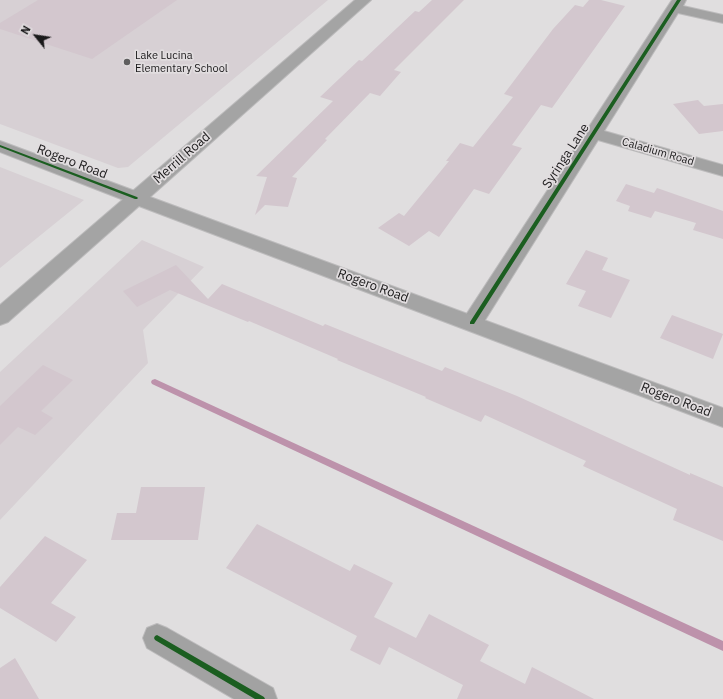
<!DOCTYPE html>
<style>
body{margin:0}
#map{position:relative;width:723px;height:699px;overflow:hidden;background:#e0dedf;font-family:"IBM Plex Sans",sans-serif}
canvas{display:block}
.north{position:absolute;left:16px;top:16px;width:40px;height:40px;-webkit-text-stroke:3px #e1dddf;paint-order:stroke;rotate:300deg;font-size:11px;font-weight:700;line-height:16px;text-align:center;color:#1a191a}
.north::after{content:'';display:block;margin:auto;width:14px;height:18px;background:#1a191a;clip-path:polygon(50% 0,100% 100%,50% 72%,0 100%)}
</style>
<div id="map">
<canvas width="723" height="699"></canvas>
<div class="north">N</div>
</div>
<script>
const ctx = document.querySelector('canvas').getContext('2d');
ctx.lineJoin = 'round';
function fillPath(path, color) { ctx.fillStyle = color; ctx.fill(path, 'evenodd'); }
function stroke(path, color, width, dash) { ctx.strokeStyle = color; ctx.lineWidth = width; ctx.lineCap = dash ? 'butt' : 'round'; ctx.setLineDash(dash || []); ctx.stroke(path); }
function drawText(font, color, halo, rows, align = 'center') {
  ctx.font = font + ' "IBM Plex Sans",sans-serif'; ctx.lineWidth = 3.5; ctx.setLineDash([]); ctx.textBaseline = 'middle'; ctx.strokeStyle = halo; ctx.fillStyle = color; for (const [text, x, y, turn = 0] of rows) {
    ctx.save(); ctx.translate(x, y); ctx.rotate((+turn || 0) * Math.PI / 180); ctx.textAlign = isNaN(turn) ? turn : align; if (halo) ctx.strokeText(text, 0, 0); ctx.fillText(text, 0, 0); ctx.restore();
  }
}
fillPath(new Path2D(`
 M 0,0 L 328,0 L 128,167 L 118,168 L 0,124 Z
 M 0,167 L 84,200 L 0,268 Z
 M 142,240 L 204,267 L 143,330 L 148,363 L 0,520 L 0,372 Z`), '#d7d0d4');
fillPath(new Path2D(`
 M 155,379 L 723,641 L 723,651 L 152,384 L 151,382 L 152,380 Z`), '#bd92ab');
fillPath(new Path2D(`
 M 38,0 L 177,0 L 92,59 L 0,29 L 0,23 Z
 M 432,0 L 464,0 L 394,70 L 401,72 L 380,96 L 370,93 L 325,139 L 327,140 L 292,177 L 297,178 L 288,207 L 265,205 L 255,215 L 267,177 L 256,176 L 333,101 L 320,97 L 359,60 L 362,61 L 415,11 L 419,12 Z
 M 589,0 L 601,0 L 625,6 L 552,108 L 541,105 L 512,145 L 522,148 L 489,194 L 474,189 L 439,237 L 429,231 L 409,246 L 378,228 L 399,213 L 404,216 L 449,161 L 446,161 L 460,143 L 473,147 L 513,97 L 504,94 L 553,29 L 575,5 L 583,7 Z
 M 698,100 L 704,106 L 723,104 L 723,131 L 699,134 L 673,104 Z
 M 626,184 L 654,193 L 657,188 L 723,211 L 723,239 L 693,230 L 696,223 L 655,211 L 651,218 L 628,211 L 630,206 L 616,201 Z
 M 586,250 L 608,258 L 602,270 L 630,280 L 611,318 L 578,306 L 586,291 L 566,284 Z
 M 176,265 L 208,299 L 222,284 L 323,326 L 325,324 L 442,371 L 445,367 L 517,396 L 690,475 L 690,473 L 723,487 L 723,541 L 673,520 L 677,509 L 583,466 L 586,461 L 485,415 L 481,422 L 425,398 L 426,397 L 337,360 L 338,359 L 249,321 L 248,322 L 170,290 L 137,307 L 123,291 Z
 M 672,315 L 723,334 L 713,359 L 660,338 Z
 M 43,365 L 73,380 L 41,411 L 53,418 L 35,435 L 18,427 L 0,445 L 0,406 Z
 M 141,487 L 205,487 L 198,540 L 111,540 L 117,513 L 136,513 Z
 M 257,524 L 350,571 L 354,564 L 393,583 L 374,617 L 416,638 L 429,614 L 489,645 L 480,661 L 525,684 L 532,667 L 594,699 L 457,699 L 463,685 L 389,647 L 380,665 L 350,650 L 357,636 L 226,568 Z
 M 45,536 L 87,560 L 51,603 L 76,617 L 56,642 L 0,608 L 0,587 Z
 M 15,658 L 39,699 L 0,699 L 0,668 Z`), '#d3c7ce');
const minor = new Path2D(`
 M 672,0 L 686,0 L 683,6 L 723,15 L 723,23 L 678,13 L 604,131 L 723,165 L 723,176 L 598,140 L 480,328 L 472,331 L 464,328 L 461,323 L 464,318 Z
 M 0,141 L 143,194 L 145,198 L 143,202 L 136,204 L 129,202 L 0,152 Z
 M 157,624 L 167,628 L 273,688 L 277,699 L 234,699 L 147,648 L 143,638 L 147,628 Z`);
const major = new Path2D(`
 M 355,0 L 371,0 L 150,197 L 723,408 L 723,427 L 139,206 L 8,322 L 0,325 L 0,305 Z`);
stroke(minor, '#bcbbbc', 2);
stroke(major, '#bcbbbc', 2);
fillPath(minor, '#a2a2a2');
fillPath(major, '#a4a4a4');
fillPath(new Path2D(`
 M 677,0 L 681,0 L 474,324 L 470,324 L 470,322 Z
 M 0,145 L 137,197 L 138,198 L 137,199 L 135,199 L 0,147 Z
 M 157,635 L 264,697 L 265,699 L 255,699 L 155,640 L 154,638 L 155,636 Z`), '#1b5e20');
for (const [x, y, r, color] of [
 [127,62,4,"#5f5e5f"]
]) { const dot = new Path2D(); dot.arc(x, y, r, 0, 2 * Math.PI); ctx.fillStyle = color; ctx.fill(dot); stroke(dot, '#e1dddf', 1.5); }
drawText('11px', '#1a191a', '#e1dddf', [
 ["Lake Lucina",135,56],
 ["Elementary School",135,69]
], 'left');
drawText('11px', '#1a191a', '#e1dddf', [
 ["Caladium Road",658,152,16]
]);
drawText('13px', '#1a191a', '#e1dddf', [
 ["Syringa Lane",566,156,-57],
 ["Merrill Road",182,158,-41],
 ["Rogero Road",72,162,21],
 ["Rogero Road",373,286,20],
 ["Rogero Road",676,400,21]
]);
</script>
